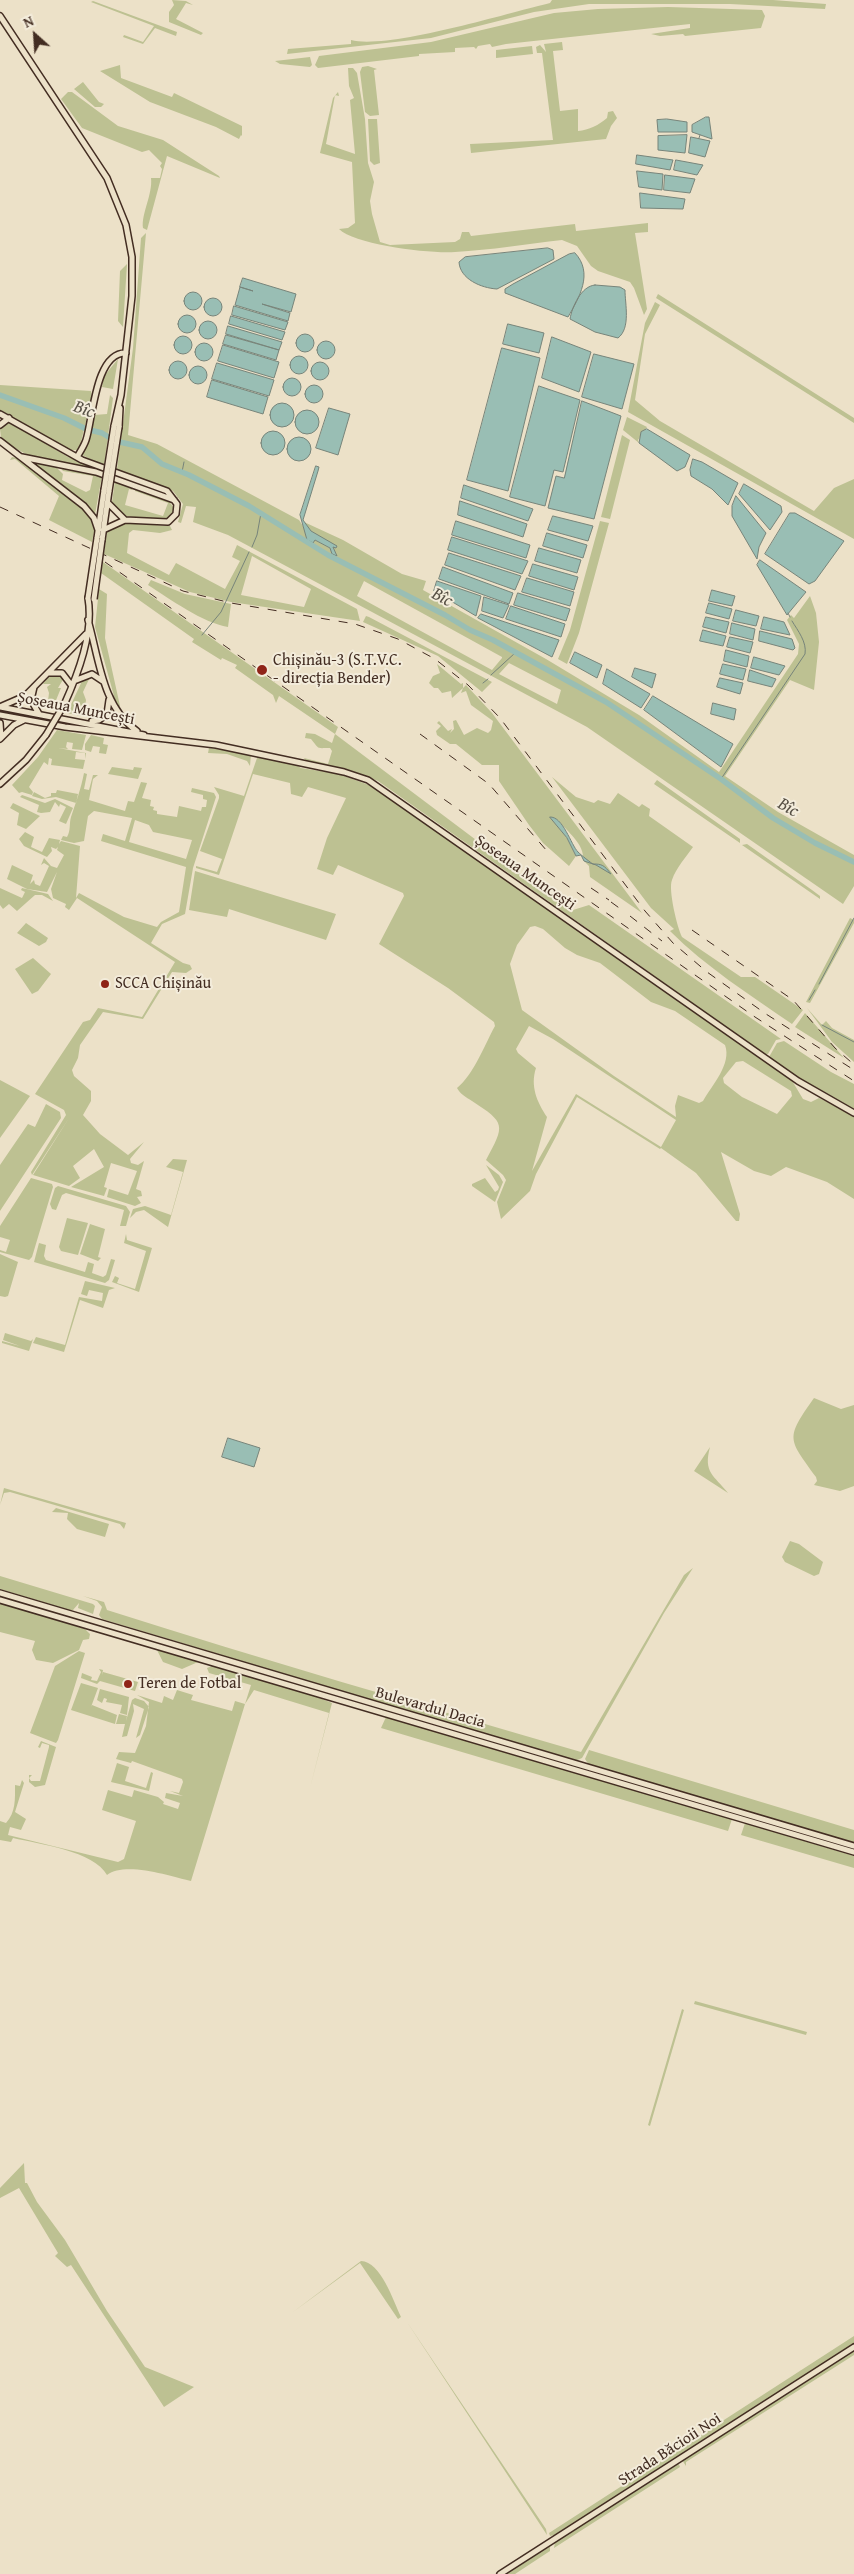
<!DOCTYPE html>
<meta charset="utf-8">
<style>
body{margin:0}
#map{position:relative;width:854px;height:2574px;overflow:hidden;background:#ece1c8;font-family:"Gentium Book Plus",serif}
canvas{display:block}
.north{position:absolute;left:10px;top:10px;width:50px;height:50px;-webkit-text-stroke:4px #f3ecdb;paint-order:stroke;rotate:334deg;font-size:14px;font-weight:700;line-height:20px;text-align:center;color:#432d22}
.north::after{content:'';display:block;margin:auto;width:18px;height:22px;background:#432d22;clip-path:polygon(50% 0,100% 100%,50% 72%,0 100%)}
</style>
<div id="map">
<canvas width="854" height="2574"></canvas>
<div class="north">N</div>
</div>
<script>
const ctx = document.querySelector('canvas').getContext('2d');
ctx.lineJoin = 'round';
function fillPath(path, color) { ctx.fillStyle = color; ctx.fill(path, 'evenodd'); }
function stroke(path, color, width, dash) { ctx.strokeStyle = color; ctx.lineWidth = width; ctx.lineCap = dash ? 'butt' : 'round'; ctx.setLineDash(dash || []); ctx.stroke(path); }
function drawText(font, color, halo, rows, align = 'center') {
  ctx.font = font + ' "Gentium Book Plus",serif'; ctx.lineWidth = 4; ctx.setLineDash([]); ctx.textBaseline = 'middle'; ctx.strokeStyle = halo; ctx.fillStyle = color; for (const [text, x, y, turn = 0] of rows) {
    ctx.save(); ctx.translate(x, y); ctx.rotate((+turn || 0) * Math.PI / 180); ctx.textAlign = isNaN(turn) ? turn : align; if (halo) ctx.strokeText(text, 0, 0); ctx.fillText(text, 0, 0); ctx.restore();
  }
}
fillPath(new Path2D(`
 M 172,0 L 186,1 L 193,5 L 186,3 L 176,19 L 203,33 L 201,35 L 169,22 L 169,12 L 174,5 Z
 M 552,0 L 773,0 L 826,4 L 825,9 L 730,4 L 589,4 L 534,12 L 431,38 L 287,54 L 288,49 L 351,44 L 351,40 C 387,50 508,13 550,3 Z
 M 93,1 L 177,32 L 176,36 L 155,28 L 143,44 L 123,37 L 124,35 L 143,42 L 154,26 L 91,2 Z
 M 668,7 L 762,10 L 765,16 L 761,28 L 685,36 L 683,34 L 660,36 L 651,34 L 690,28 L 690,24 L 506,44 L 492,47 L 490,44 L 478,46 L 476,49 L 474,47 L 455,48 L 455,52 L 419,54 L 419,56 L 318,68 L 315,65 L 319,56 L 431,42 L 554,13 L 598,9 Z
 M 562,42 L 563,50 L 553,51 L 560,111 L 578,109 L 578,131 C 589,130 599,125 607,118 L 608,112 L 613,111 L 617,118 L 611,126 L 606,139 L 471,153 L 470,144 L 553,140 L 542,53 L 537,53 L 536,47 L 540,45 L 546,52 L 544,44 Z
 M 532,46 L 533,54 L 496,58 L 496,50 Z
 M 310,57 L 312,65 L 310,67 L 280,64 L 275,61 Z
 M 120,65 L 121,78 L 172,97 L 174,93 L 242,126 L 242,136 L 241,135 L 239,139 L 216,127 L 150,102 L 100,71 Z
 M 368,66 L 377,69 L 374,70 L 379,115 L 370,116 L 365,112 L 360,72 L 362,67 Z
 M 348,68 L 353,68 L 357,73 L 365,119 L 368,163 L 374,182 L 370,201 L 372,214 L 380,242 L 390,245 L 455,242 L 460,239 L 462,232 L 469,232 L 471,236 L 575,224 L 576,231 L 648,223 L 648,232 L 635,233 L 647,309 L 644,315 L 634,288 L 630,282 L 598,271 L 591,266 L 577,246 L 562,240 C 527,244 491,250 455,252 C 431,254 355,245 339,229 L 348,228 L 355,223 L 352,162 L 320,153 L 333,98 L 338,92 L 339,96 L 335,95 L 326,144 L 355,154 L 350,100 L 354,98 L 349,86 Z
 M 83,82 L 99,102 L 104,104 L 101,107 L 95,107 L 74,89 Z
 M 68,92 L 72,92 L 118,126 L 163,140 L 219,176 L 220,178 L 167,156 L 147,230 L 143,228 C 141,214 153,194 151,178 L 160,178 L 162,169 L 160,166 L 162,163 L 149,150 L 142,152 L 82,128 L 61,99 Z
 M 368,119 L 377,119 L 380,163 L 374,165 L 370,161 Z
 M 146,233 L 128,435 L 157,444 L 299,520 L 313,541 L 315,540 L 330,548 L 336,556 C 331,539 311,538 304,522 L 343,540 L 402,574 L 426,581 L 423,590 L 546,659 L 639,715 L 719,772 L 798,654 L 799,644 L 787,620 L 791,615 L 794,618 L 810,596 L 816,613 L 819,642 L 814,690 L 790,680 L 725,776 L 778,812 L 854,855 L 854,886 L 843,904 L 587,727 L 228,535 L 193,522 L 196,507 L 186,506 L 181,523 L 178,522 L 183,504 L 173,491 L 117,469 L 133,348 L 141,238 ZM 364,581 L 502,657 L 502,658 L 492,670 L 357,596 ZM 509,663 L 561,690 L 557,704 L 499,674 Z
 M 127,264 L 123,327 L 118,321 L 120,271 Z
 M 658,294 L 854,418 L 854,423 L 656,298 Z
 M 655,302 L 660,305 L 645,334 L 635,400 L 660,421 L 814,511 L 834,488 L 854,479 L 854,539 L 628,412 L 645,323 Z
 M 118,359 L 113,389 L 102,387 L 104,376 Z
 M 0,385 L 91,391 L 92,397 L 79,450 L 71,450 L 0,410 Z
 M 110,395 L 113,398 L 104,466 L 82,455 L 89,440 L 94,415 L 107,414 Z
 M 627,417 L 647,427 L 638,440 L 639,443 L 623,430 Z
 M 7,423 L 12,423 L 68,457 L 103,470 L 102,473 L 35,459 L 13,447 L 1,437 L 0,429 Z
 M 622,435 L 630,440 L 610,519 L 601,517 Z
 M 12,457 L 17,458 L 85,509 L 95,527 L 92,542 L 49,520 L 59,496 L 15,459 L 10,460 Z
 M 35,462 L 57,468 L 63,474 L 62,480 L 86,492 L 90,490 L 93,476 L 63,471 L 60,467 L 102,476 L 95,514 L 34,466 Z
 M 115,481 L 133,487 L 132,490 L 129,489 L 125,505 L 163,516 L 168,503 L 135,491 L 135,488 L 168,500 L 174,508 L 173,515 L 163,520 L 123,516 L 112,502 Z
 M 600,521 L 609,523 L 579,633 L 567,664 L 558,659 L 570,630 Z
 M 120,523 L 170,526 L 172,530 L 160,533 L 133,530 L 129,533 L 127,553 L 169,575 L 176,563 L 225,589 L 240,561 L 232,557 L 237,545 L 357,609 L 360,621 L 231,602 L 190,592 L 104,554 L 107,532 ZM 252,556 L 311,589 L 304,607 L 241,595 Z
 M 103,562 L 338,727 L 335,734 L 536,885 L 573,910 L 589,905 L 781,1039 L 776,1040 L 768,1054 L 765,1054 L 378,781 L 360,774 L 306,761 L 304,758 L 328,764 L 332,751 L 330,748 C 316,748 320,750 311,739 L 305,738 L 306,733 L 315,734 L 332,743 L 335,734 L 279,696 L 276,703 L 273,695 L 235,668 L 237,665 L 222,658 L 221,660 L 192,642 L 194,639 L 101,573 Z
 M 151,580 L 185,594 L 231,604 L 228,627 C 203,623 170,599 148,585 Z
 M 99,589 L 107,594 L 105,638 L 120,706 L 117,707 L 95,627 Z
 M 366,616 L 369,617 L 492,682 L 482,692 L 438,656 L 363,622 Z
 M 437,664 L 461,684 L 463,683 L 463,688 L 466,685 L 492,713 L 642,913 L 590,877 L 589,866 L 583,860 C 585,844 567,832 558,820 L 553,820 L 567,838 L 576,856 L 569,866 L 543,843 L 529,825 L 499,781 L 499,765 L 482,765 L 456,744 L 450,744 L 437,735 L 436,731 L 441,726 L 437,723 L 439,721 L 448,731 L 452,729 L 450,733 L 454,729 L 453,721 L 456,720 L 464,735 L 477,728 L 488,733 L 491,730 L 493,721 L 471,705 L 466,691 L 461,693 L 463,688 L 452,698 L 451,691 L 442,693 L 438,688 L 434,688 L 429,683 L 433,676 L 440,673 Z
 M 59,674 L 64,678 L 58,688 L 61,688 L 52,710 L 47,709 L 49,693 L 47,687 L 51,684 L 43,684 L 50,675 Z
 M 90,677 L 83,692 L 86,700 L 84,714 L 81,716 L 67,713 L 83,679 Z
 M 57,730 L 86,735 L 82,750 L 72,749 L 73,743 L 67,742 L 66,747 L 68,749 L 58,748 L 86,753 L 85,759 L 85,753 L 76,752 L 75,759 L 85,760 L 83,769 L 51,765 L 52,759 L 49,758 L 48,765 L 44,762 L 29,787 L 33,792 L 32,795 L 22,792 L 19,793 L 12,785 L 38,757 Z
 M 91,735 L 104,738 L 103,744 L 108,745 L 106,754 L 99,753 L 100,747 L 93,746 L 91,752 L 85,750 L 85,744 Z
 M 209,748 L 251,754 L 250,766 L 247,761 L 227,754 L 208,753 Z
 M 260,756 L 295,764 L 301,768 L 339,774 L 377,788 L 791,1079 L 803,1099 L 811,1102 L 819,1098 L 854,1115 L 854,1199 L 827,1182 L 786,1167 L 771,1176 L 754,1171 L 721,1152 L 740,1214 L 739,1221 L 736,1221 L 696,1173 L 661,1148 L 660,1149 L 577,1097 L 536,1174 L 530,1191 L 501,1219 L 497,1202 L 506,1180 L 503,1175 L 486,1160 C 505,1125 506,1123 472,1101 C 466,1097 460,1094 457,1088 C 474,1074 484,1046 495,1026 L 494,1022 L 448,988 L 379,944 L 404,896 L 403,893 L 338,865 L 333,875 L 317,869 L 327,838 L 346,798 L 308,787 L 302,797 L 291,794 L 290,783 L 253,774 L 219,875 L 196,868 L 196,866 L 217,872 L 222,859 L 200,851 L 219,798 L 219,795 L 214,787 L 244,796 L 257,758 ZM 535,926 L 543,929 L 565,948 L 577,955 L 600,963 L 651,1002 L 675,1011 L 725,1045 C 732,1064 712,1085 703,1101 L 699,1103 L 678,1095 L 675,1106 L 676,1117 L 614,1076 L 522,1010 L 510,964 L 517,945 L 530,927 ZM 529,1026 L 553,1039 L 676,1120 L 661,1147 L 576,1094 L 532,1171 L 547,1117 C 537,1102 530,1086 536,1068 L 518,1053 L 516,1049 ZM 743,1061 L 791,1091 L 792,1096 L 777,1114 L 742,1097 L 724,1083 L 723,1078 L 736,1062 Z
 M 112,767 L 133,770 L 134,767 L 142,768 L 138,779 L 108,774 Z
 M 84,773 L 87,774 L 84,789 L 89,790 L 93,775 L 98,775 L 93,779 L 89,800 L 125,811 L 128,801 L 134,802 L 141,782 L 147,783 L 142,798 L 151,800 L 150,806 L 154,807 L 153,810 L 157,811 L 157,814 L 177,817 L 179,806 L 201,811 L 202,807 L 206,807 L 207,800 L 203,799 L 203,795 L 191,792 L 192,788 L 214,793 L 216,797 L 193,868 L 185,914 L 162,924 L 151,943 L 183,963 L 190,965 L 192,969 L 186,973 L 172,972 L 143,1019 L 103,1012 L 80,1045 L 78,1058 L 72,1070 L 74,1076 L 91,1091 L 91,1101 L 83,1115 L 100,1134 L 128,1155 L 144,1142 L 130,1159 L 131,1163 L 138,1165 L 144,1161 L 136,1189 L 141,1191 L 142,1196 L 137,1197 L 141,1203 L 135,1206 L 107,1197 L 109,1189 L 128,1195 L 137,1171 L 111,1163 L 104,1187 L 107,1188 L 104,1196 L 71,1187 L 104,1167 L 94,1149 L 73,1166 L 80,1178 L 69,1186 L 33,1175 L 69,1118 L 32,1175 L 31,1172 L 66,1115 L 64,1110 L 35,1094 L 83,1022 L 90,1020 L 98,1008 L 142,1017 L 175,962 L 77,898 L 69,910 L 65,907 L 66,904 L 53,898 L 51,889 L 57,872 L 47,892 L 27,889 L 7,879 L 12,865 L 33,875 L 30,884 L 34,880 L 35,884 L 40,886 L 49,866 L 44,863 L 41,865 L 44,858 L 51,866 L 57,868 L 64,855 L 57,850 L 58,847 L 56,849 L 51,847 L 52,851 L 47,857 L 24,846 L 19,839 L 25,832 L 34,837 L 31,847 L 42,852 L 49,838 L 60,840 L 59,844 L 61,841 L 80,846 L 76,898 L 79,893 L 124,917 L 157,927 L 161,922 L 179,912 L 186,867 L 101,841 L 103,834 L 125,841 L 132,818 L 94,811 L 88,816 L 84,841 L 74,843 L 61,840 L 63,836 L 67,837 C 71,830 69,824 71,817 C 76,802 81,789 84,773 ZM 135,820 L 149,825 L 153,832 L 192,840 L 186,859 L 129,842 Z
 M 552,777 L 576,797 L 594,803 L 598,800 L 610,804 L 618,793 L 639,807 L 642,804 L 650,809 L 649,816 L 693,847 C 686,857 676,868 672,880 C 668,889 677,927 682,937 L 741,977 L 755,977 L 803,1010 L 792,1024 C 750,995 706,967 670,931 L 674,929 L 651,908 Z
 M 657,780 L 740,839 L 740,843 L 654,784 Z
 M 57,790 L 78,794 L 76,803 L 56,797 L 42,799 L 32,796 L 34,792 L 45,798 L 51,796 L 51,793 L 56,793 Z
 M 22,795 L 45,803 L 55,799 L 73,808 L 66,824 L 59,821 L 66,807 L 60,804 L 59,807 L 55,802 L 50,812 L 41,813 L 37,812 L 39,805 L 20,797 Z
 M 13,803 L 40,816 L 26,829 L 17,825 L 19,813 L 10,808 Z
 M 747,844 L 812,890 L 820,896 L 820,899 L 742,845 Z
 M 195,871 L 336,914 L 326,940 L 229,909 L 227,917 L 189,910 Z
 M 0,888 L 22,898 L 25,892 L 21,890 L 22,888 L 48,894 L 53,901 L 42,895 L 35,895 L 17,911 L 9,904 L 3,909 L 0,905 Z
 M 850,918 L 854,920 L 854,923 L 810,1003 L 806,1002 Z
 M 26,923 L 48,938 L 46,942 L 39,946 L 17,933 Z
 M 33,958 L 51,974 L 38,991 L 32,994 L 15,969 Z
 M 807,1008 L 822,1025 L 826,1021 L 832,1028 L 854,1040 L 854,1062 L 832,1042 Z
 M 805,1013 L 844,1058 L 795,1027 Z
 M 784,1041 L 831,1072 L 854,1084 L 854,1110 L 821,1093 L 769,1057 L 777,1043 Z
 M 0,1080 L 30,1096 L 0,1138 Z
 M 46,1104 L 60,1112 L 61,1118 L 0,1211 L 0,1165 L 28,1124 L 35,1127 Z
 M 173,1159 L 187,1160 L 168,1227 L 144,1210 L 136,1212 L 130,1218 L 133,1209 L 145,1206 L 171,1215 L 183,1172 L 166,1167 Z
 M 486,1165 L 499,1175 L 503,1182 L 495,1202 L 472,1186 L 472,1184 L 485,1178 L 495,1192 L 498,1190 L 499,1187 Z
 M 31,1178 L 52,1184 L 53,1187 L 32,1257 L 29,1260 L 0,1252 L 0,1250 L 6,1252 L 10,1240 L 0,1237 L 0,1226 Z
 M 58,1186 L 126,1206 L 130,1212 L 126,1226 L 120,1226 L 124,1210 L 66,1193 L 62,1195 L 56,1210 L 52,1209 L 50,1204 L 55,1188 Z
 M 67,1218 L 88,1223 L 78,1255 L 61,1251 L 59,1247 Z
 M 90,1224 L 105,1229 L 98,1257 L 101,1258 L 98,1261 L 80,1254 Z
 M 126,1234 L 127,1240 L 152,1248 L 139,1292 L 112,1282 L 115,1276 L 119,1278 L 117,1283 L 135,1289 L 146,1251 L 124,1243 Z
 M 39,1243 L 46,1245 L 44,1256 L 46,1260 L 85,1272 L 88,1262 L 94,1264 L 92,1273 L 103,1277 L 106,1275 L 111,1259 L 115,1260 L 109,1280 L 105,1283 L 34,1262 Z
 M 0,1254 L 18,1262 L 8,1296 L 5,1297 L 0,1296 Z
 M 85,1281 L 115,1288 L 109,1290 L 103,1308 L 80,1300 L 64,1352 L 33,1343 L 36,1337 L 65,1345 L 79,1297 L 102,1301 L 103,1293 L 89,1290 L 87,1296 L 81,1294 Z
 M 5,1333 L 31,1341 L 33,1339 L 29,1351 L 2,1343 L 2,1341 L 20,1346 L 3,1340 Z
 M 814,1398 L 841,1409 L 854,1405 L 854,1486 L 840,1491 L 814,1485 L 817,1481 L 816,1477 C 788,1438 785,1439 814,1398 Z
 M 710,1447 C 703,1473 714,1475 728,1493 L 694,1471 Z
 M 4,1488 L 126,1523 L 124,1529 L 120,1524 L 10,1492 L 4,1493 L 0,1505 Z
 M 56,1508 L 109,1524 L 105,1537 L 77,1529 L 67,1519 L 68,1513 L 52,1512 Z
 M 790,1541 L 799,1544 L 823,1562 L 819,1574 L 814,1576 L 785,1562 L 782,1557 Z
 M 693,1568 L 664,1613 L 582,1758 L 575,1761 L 102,1619 L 99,1615 L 102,1607 L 97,1601 L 83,1596 L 104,1602 L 107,1610 C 264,1660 420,1705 581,1752 L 684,1575 Z
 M 0,1576 L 93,1604 L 95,1606 L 93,1614 L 78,1608 L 79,1603 L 73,1610 L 69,1610 L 0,1589 Z
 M 0,1603 L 85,1629 L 90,1634 L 89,1639 L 83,1640 L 79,1650 L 53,1663 L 36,1660 L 32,1650 L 35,1641 L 0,1632 Z
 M 157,1650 L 198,1661 L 198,1662 L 182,1669 L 163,1662 Z
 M 79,1651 L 85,1653 L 58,1740 L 56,1743 L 30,1733 L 55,1666 Z
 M 212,1666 L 307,1693 L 332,1703 L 310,1788 L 329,1713 L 254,1690 L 245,1704 L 191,1881 C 170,1876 125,1861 107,1875 C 94,1851 39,1844 13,1838 L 11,1842 L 0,1840 L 0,1821 L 6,1823 C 16,1812 15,1799 15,1785 L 20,1786 L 22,1780 L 24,1783 L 15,1812 L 26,1819 L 21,1830 L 10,1827 L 8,1835 L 118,1862 L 124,1859 L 136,1821 L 102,1810 L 108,1790 L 132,1797 L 134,1790 L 158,1797 L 164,1802 L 163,1804 L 178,1809 L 180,1803 L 165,1798 L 166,1793 L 183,1796 L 170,1791 L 179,1793 L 183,1782 L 182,1779 L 132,1761 L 131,1763 L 116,1759 L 119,1752 L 135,1753 L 146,1726 L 149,1702 L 137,1695 L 162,1703 L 164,1696 L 173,1700 L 177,1690 L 193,1695 L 191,1700 L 232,1711 L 235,1701 L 245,1704 L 251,1685 L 209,1673 L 207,1668 Z
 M 99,1669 L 103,1670 L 102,1675 L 103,1672 L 138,1682 L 135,1691 L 100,1681 L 97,1684 L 81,1678 L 82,1673 L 92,1677 L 91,1680 L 97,1681 L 101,1672 Z
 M 280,1678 L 573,1765 L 573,1766 L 280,1680 Z
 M 81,1683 L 98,1688 L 91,1707 L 92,1705 L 117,1715 L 115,1724 L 71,1710 Z
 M 100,1689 L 129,1697 L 127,1715 L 120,1713 L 122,1705 L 106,1702 L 107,1699 L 104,1698 L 102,1703 L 97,1700 Z
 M 135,1698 L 144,1701 L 149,1707 L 140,1735 L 136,1738 L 144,1709 L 133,1704 L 134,1711 L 127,1736 L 122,1737 L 125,1724 L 116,1724 L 119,1714 L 127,1716 L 126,1721 L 132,1700 Z
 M 386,1717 L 732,1819 L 728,1831 L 381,1728 Z
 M 41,1741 L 56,1747 L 45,1785 L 35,1787 L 29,1782 L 29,1775 L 32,1775 L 29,1778 L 31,1781 L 40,1781 L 49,1747 L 49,1745 L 42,1743 L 40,1748 L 38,1747 Z
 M 589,1750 L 854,1830 L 854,1843 L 589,1765 L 585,1759 Z
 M 117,1763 L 129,1767 L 125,1781 L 146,1788 L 151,1772 L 153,1773 L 149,1791 L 111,1782 Z
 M 745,1823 L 854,1856 L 854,1868 L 741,1835 Z
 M 695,2001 L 807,2032 L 806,2035 L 694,2004 Z
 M 682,2009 L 684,2010 L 650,2126 L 648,2125 Z
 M 24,2163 L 25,2183 L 27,2183 L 37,2202 L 65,2240 L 107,2311 L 145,2367 L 194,2387 L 164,2407 L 71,2265 L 67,2267 L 55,2256 L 58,2253 L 19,2188 L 0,2198 L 0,2188 Z
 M 361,2261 C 381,2262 393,2300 401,2317 L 398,2319 L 360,2263 L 293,2312 Z
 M 407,2322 L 546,2529 L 547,2535 Z
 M 854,2336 L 854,2344 L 558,2534 L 550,2536 L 549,2533 Z
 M 854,2350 L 854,2355 L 686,2462 L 686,2466 L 682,2460 Z
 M 678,2462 L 680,2467 L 554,2548 L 555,2542 Z
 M 550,2544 L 550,2551 L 515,2574 L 504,2574 Z`), '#bdc192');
const water = new Path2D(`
 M 706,117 L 709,117 L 712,139 L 692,132 L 692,125 Z
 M 667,119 L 687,122 L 687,132 L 658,132 L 657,120 Z
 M 687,135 L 685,153 L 658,150 L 658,136 Z
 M 691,137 L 710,141 L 705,157 L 689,153 Z
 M 637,155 L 673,160 L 670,170 L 636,164 Z
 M 676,160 L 703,165 L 697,175 L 674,170 Z
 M 637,171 L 663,174 L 662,190 L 639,187 Z
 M 665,175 L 695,179 L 690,193 L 664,190 Z
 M 640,193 L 685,199 L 683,209 L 641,208 Z
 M 548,248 L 553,250 L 554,259 L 497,289 C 481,288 460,279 459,262 L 465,257 Z
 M 575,253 C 594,273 579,298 568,317 L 505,293 L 505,289 L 513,284 L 569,254 Z
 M 243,278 L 296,294 L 291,312 L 262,304 L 290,313 L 288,321 L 235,305 L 240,287 L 253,291 L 240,287 Z
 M 595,285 L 620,287 L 625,290 C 625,304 631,328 618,338 L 595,332 L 570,319 C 572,307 581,286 595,285 Z
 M184 301a9 9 0 1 1 18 0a9 9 0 1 1-18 0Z
 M204 307a9 9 0 1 1 18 0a9 9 0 1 1-18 0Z
 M 234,306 L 288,322 L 285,330 L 232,315 Z
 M178 324a9 9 0 1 1 18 0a9 9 0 1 1-18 0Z
 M 231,316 L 285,332 L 282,340 L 229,324 Z
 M199 330a9 9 0 1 1 18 0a9 9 0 1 1-18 0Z
 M 508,324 L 544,333 L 539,353 L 503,344 Z
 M 228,326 L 282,342 L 279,350 L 226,334 Z
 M296 343a9 9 0 1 1 18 0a9 9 0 1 1-18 0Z
 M 226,335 L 279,350 L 276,360 L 223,344 Z
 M174 345a9 9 0 1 1 18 0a9 9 0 1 1-18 0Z
 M 552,337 L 591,352 L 579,392 L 542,378 Z
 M317 350a9 9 0 1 1 18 0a9 9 0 1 1-18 0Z
 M195 352a9 9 0 1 1 18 0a9 9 0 1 1-18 0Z
 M 223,345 L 279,362 L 274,378 L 218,361 Z
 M 502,348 L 540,358 L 508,491 L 467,480 Z
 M 594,354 L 634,364 L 622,409 L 582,397 Z
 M290 365a9 9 0 1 1 18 0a9 9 0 1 1-18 0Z
 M169 370a9 9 0 1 1 18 0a9 9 0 1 1-18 0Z
 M311 371a9 9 0 1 1 18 0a9 9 0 1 1-18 0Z
 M 217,363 L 274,380 L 269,396 L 212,379 Z
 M189 375a9 9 0 1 1 18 0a9 9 0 1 1-18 0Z
 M283 387a9 9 0 1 1 18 0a9 9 0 1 1-18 0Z
 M 212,380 L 268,397 L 263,414 L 207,397 Z
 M305 394a9 9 0 1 1 18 0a9 9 0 1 1-18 0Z
 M 539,386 L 580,400 L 563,472 L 554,470 L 545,506 L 510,497 Z
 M 582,401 L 621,416 L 594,519 L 548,508 L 556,476 L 564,478 Z
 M270 415a12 12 0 1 1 24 0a12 12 0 1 1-24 0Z
 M 329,408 L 350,414 L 338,455 L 316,448 Z
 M295 422a12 12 0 1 1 24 0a12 12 0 1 1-24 0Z
 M 647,429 L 690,455 L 685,467 L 677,471 L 639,443 L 641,432 Z
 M261 443a12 12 0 1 1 24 0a12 12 0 1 1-24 0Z
 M287 449a12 12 0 1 1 24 0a12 12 0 1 1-24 0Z
 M 693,459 L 702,462 L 738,483 L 728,505 L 712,489 L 691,476 L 690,470 Z
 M 316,466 L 319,467 L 318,471 L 303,520 L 311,531 L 337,546 L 336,548 L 333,547 L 337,556 L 332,554 L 330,548 L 315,540 L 313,543 L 307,540 L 300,515 Z
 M 744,484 L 781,506 L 782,512 L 770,530 L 739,494 Z
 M 464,485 L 533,509 L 528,521 L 461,498 Z
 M 736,496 L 766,533 L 759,547 L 757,559 L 732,516 L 732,506 Z
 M 460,501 L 527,524 L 523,537 L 458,515 Z
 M 790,513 L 795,513 L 844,541 L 815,581 L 809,584 L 765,554 Z
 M 553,516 L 593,526 L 588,541 L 548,530 Z
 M 456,521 L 530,545 L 526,558 L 452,535 Z
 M 547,533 L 587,545 L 583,558 L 543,546 Z
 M 452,537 L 528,561 L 522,574 L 448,550 Z
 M 539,548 L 581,560 L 577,573 L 535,561 Z
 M 449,553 L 521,576 L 515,590 L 445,565 Z
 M 760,560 L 806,592 L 787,615 L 757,565 Z
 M 533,564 L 578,577 L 574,590 L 529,576 Z
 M 443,567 L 513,593 L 509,604 L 439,579 Z
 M 527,578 L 574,592 L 570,606 L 522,592 Z
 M 437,581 L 481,596 L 476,616 L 434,591 Z
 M 712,590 L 735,596 L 732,606 L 709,601 Z
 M 518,593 L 570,609 L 566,621 L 514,605 Z
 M 484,597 L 509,605 L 503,618 L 482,611 Z
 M 709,603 L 732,609 L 729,619 L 706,613 Z
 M 511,606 L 565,624 L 561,637 L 506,619 Z
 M 736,610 L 759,616 L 756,626 L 733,621 Z
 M 481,614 L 559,640 L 552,657 L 478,618 Z
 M 706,617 L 729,622 L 726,633 L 703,627 Z
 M 764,617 L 784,622 L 790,635 L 761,629 Z
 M 732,623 L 755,629 L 753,640 L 730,634 Z
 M 703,630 L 726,636 L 723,646 L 700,641 Z
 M 760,631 L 792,639 L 795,648 L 793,650 L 759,641 Z
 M 730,637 L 753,642 L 750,653 L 727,647 Z
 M 726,650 L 749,656 L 747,667 L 724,661 Z
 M 575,652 L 602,665 L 597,678 L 570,663 Z
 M 754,657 L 785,666 L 779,675 L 751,668 Z
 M 723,664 L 746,669 L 743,680 L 720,674 Z
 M 635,668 L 656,674 L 652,688 L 632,677 Z
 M 607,669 L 650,694 L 641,708 L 603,684 Z
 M 750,670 L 776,679 L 772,687 L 748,681 Z
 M 720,678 L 743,683 L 740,694 L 717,687 Z
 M 653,696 L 733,744 L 721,767 L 644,710 Z
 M 713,703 L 736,709 L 734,720 L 711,714 Z
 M 550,817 C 563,816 571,845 578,852 C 581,855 591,863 593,864 C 602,864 604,865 611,874 L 596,865 L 584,861 L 581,855 L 576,856 L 567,838 Z
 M 228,1438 L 260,1448 L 254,1467 L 222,1457 Z`);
fillPath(water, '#99beb4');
stroke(water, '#77847a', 1);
stroke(new Path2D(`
 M 699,138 L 700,135
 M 182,472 L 184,462
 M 252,547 L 257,535 L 261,513
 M 788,613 L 790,617
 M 202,635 L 221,612 L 249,552
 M 491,675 L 515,653
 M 483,683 L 488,679
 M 721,779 L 805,654 C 807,642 798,631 792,621
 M 819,984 L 854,918
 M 809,1000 L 815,990
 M 822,1025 L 854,1042`), '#77847a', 1);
stroke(new Path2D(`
 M 0,395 L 64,418 L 86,429 L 102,433 L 115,441 L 142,447 L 162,464 L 189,475 L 249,506 L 328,555 L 445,615 L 470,630 L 493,640 L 606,702 L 721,779 L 773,818 L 815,843 L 854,862`), '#99beb4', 5.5);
const major = new Path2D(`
 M 0,16 L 107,178 L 126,225 L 132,257 L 132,296 L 121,395 L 114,426
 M 0,414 L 82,460 L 167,491 L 177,504 L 176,514 L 168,522 L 125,520 L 103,530
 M 0,425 L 9,418
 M 119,427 L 120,408
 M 0,441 L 84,506 L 94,518 L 98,530
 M 22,457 L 96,472 L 174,500
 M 77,457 C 80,452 84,446 86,440 C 93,419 95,352 126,353
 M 108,503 L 125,520
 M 97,538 L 104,490
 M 102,540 L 109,491
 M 88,620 C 99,658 102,707 137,731
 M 50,673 L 62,673 L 72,686
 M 74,681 L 92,674 L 104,682
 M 34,687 L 31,700 L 39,714
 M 64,705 C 78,674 94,633 88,598
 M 2,706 L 25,696 L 86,634
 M 0,707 L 144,735
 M 0,715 L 65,727 L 216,745 L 344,772 L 368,780 L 798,1081 L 854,1113
 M 92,721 L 99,720 L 107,714 L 109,700
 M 0,723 L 1,737
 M 0,739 L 14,725 L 24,720
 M 0,784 L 26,760 L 46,735
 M 0,1593 L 854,1846
 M 0,1600 L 854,1852
 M 500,2574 L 854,2347`);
stroke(major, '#432d22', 8);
stroke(major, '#ece1c8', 5);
stroke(new Path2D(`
 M 0,507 L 183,591 L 231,603 L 355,624 L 398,639 L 435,659 L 468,685 L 500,718 L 645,911 L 673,943 L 707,972 L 766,1014 L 854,1070
 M 105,562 L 755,1017 L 854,1081
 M 420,734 L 489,784 L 547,851
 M 591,888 L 609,900
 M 611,902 L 622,910
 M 630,916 L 662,941
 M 692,930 L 793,1000 L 835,1048 L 851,1062`), '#432d22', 1, [9, 9]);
const majorBridge = new Path2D(`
 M 104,490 L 114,426
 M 109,491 L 119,427
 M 88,598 L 97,538
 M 94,599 L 102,540
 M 46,735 L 64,705`);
stroke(majorBridge, '#432d22', 8, []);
stroke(majorBridge, '#ece1c8', 5);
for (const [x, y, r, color] of [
 [262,670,6,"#8f2418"],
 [105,984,5,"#8f2418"],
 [128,1684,5,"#8f2418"]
]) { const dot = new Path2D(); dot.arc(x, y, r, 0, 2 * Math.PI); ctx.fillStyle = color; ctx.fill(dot); stroke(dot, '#f3ecdb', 2); }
drawText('16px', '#432d22', '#f3ecdb', [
 ["Chișinău-3 (S.T.V.C.",273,661],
 ["- direcția Bender)",273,679],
 ["SCCA Chișinău",115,984],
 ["Teren de Fotbal",138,1684]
], 'left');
drawText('16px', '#432d22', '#f3ecdb', [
 ["Șoseaua Muncești",76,709,11],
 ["Șoseaua Muncești",525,873,35],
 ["Bulevardul Dacia",430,1708,16],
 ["Strada Băcioii Noi",670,2450,-33]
]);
drawText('italic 18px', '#585146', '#f3ecdb', [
 ["Bîc",84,410,21],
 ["Bîc",442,598,28],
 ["Bîc",788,808,30]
]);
</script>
